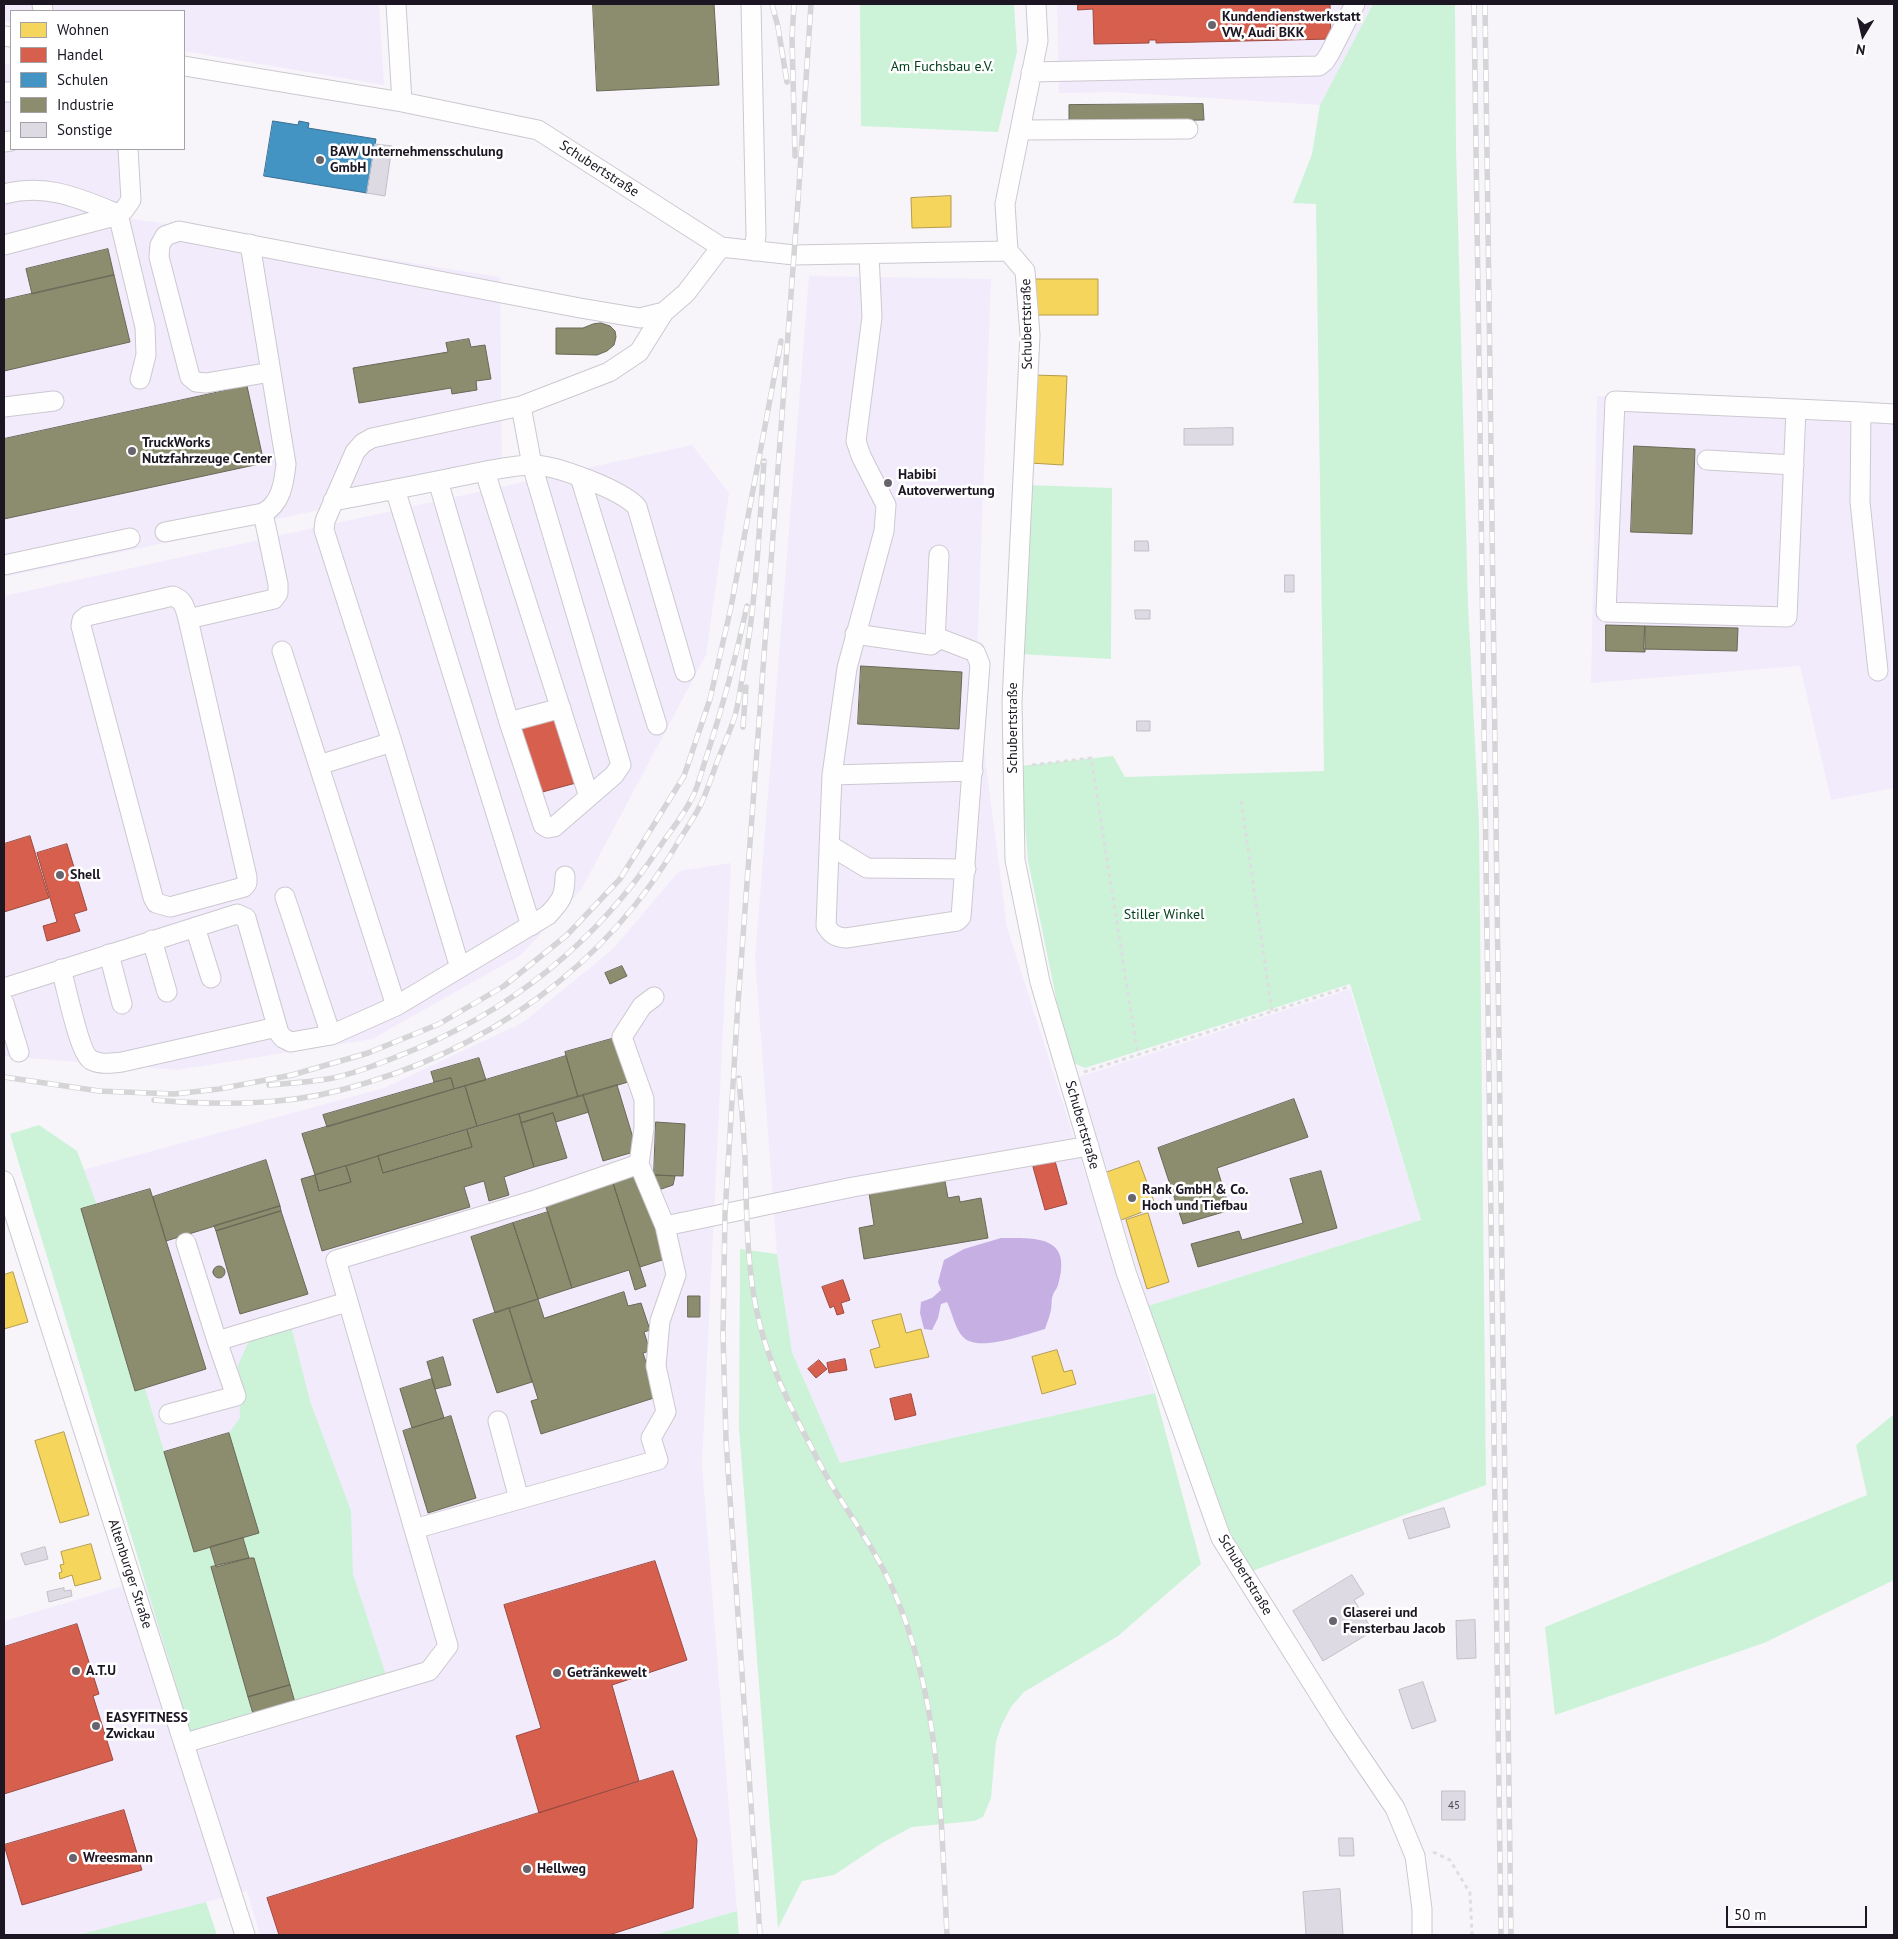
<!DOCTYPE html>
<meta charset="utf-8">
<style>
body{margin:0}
#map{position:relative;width:1898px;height:1939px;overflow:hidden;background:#f7f5fa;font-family:"PT Sans",sans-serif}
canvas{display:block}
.frame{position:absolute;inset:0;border:5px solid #1b1622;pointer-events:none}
.legend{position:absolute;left:10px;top:10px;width:175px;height:140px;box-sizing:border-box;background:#fff;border:1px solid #a4a2a7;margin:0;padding:6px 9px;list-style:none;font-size:15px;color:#1b1622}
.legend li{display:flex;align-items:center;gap:10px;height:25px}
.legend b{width:25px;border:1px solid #a4a2a7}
.north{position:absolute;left:1838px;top:10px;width:50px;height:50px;-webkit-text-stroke:4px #fff;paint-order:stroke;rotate:189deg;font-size:14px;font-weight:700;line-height:20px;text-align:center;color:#1b1622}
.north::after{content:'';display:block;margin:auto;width:18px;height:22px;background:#1b1622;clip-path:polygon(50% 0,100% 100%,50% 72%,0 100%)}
.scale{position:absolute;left:1726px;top:1906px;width:141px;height:22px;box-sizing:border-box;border:2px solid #1b1622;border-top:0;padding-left:6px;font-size:15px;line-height:18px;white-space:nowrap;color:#1b1622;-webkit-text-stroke:4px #fff;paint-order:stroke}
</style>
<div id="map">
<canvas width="1898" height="1939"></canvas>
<div class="frame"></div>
<ul class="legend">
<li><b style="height:14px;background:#f6d55c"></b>Wohnen</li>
<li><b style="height:14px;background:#d6604d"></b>Handel</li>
<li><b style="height:14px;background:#4393c3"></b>Schulen</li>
<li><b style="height:14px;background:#8c8c6e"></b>Industrie</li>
<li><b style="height:14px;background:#dedae3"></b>Sonstige</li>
</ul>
<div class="north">N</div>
<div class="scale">50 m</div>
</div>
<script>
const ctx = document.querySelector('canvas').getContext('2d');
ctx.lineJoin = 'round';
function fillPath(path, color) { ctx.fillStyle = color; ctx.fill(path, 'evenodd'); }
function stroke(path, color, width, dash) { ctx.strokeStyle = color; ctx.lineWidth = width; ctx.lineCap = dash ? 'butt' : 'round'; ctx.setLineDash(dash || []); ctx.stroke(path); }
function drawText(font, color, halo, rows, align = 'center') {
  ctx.font = font + ' "PT Sans",sans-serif'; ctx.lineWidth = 5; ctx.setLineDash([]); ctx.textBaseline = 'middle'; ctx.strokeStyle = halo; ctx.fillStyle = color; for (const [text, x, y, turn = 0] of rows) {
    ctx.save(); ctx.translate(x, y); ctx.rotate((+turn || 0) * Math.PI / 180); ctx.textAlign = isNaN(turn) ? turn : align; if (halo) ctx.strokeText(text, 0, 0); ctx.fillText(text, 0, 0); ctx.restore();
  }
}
fillPath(new Path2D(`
 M 4,4 L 379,4 L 384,85 L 184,51 L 184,11 L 11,11 L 11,22 L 4,21 Z
 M 1057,4 L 1373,4 L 1320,105 L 1111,92 L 1059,93 Z
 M 4,63 L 11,65 L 11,149 L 123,149 L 128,218 L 500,277 L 502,471 L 4,577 Z
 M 809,276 L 991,279 L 976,687 L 1007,927 L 1155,1393 L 840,1463 L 792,1352 L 777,1254 L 755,958 Z
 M 1597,396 L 1894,405 L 1894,788 L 1831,800 L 1800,666 L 1591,683 Z
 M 692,445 L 729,493 L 706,655 L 581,890 L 521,955 L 372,1039 L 177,1070 L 4,1056 L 4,596 Z
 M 731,863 L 702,1464 L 737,1911 L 654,1935 L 260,1935 L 247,1891 L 85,1935 L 4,1935 L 4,1621 L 144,1580 L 199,1751 L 329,1711 L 218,1743 L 49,1179 L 384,1088 L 522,1023 L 613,949 L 679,871 Z
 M 1350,989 L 1421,1220 L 1148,1306 L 1079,1077 Z`), '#f2ebfc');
fillPath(new Path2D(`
 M 860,4 L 1014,4 L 1017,52 L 998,132 L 861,126 Z
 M 1373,4 L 1455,4 L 1456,147 L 1468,604 L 1479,824 L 1486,1485 L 1252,1571 L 1230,1532 L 1148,1306 L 1421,1220 L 1350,984 L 1085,1068 L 1069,1061 L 1028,861 L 1020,766 L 1113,756 L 1125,777 L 1324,771 L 1316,204 L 1293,203 L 1312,154 L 1320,105 Z
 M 1027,485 L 1112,488 L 1111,659 L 1019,654 Z
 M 39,1125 L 77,1151 L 97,1205 L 145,1388 L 194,1552 L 210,1547 L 254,1717 L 191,1734 L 10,1134 Z
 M 740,1249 L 777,1254 L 792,1352 L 840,1463 L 1155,1393 L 1201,1564 L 1118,1636 L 1024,1692 L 1011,1707 L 1002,1724 L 996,1741 L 991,1798 L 983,1817 L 974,1821 L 912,1827 L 882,1843 L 834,1875 L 802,1881 L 778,1928 L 739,1428 Z
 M 291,1326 L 310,1401 L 351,1511 L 353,1574 L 386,1675 L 296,1706 L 254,1558 L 249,1558 L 243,1538 L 259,1533 L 229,1433 L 240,1418 L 238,1365 L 249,1341 Z
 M 1893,1415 L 1894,1416 L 1894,1580 L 1764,1643 L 1555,1715 L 1545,1627 L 1867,1495 L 1856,1445 Z
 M 206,1902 L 217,1935 L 78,1935 Z
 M 737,1911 L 739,1935 L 654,1935 Z`), '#ccf3d8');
fillPath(new Path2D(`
 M 1001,1238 C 1036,1238 1073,1235 1058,1285 C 1057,1289 1054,1291 1053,1295 C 1051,1299 1052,1305 1051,1310 C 1050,1316 1047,1322 1045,1329 C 1026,1334 978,1353 963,1337 C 955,1329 952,1312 947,1302 L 941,1304 L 938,1318 L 932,1330 L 924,1329 L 920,1313 L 921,1302 L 932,1298 L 941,1290 L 938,1282 L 944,1260 L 964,1249 Z`), '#c6afe3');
const homes = new Path2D(`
 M 951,196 L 951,227 L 912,228 L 911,198 Z
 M 1036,279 L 1098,279 L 1098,315 L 1036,315 Z
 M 1033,375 L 1067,376 L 1063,465 L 1030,463 Z
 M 1139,1161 L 1156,1207 L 1121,1220 L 1105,1173 Z
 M 1148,1213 L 1169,1282 L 1147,1289 L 1126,1220 Z
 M 13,1272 L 28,1322 L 4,1329 L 4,1275 Z
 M 901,1314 L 906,1333 L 921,1329 L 929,1357 L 875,1368 L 870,1350 L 880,1347 L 872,1321 Z
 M 1057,1350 L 1064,1372 L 1072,1370 L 1076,1384 L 1042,1394 L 1032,1357 Z
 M 64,1432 L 89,1515 L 60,1523 L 35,1441 Z
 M 91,1544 L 101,1579 L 75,1586 L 72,1575 L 60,1579 L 59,1573 L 62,1572 L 60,1565 L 64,1564 L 61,1552 Z`);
fillPath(homes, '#f6d55c');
stroke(homes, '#b49c4b', 1);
const shops = new Path2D(`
 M 1078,4 L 1330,4 L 1331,39 L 1156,43 L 1156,40 L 1149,40 L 1149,43 L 1094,44 L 1093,9 L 1078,10 Z
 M 556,715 L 576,783 L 535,794 L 516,726 Z
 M 30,836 L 49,898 L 4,912 L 4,844 Z
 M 67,844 L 87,910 L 74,914 L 80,931 L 47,941 L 43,926 L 57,922 L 37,853 Z
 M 1055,1161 L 1067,1204 L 1045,1210 L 1033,1167 Z
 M 843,1280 L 850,1300 L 841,1303 L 844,1313 L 837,1315 L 834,1306 L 830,1308 L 822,1287 Z
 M 845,1359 L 847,1370 L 829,1373 L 827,1363 Z
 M 819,1360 L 827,1369 L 816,1378 L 808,1369 Z
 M 911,1394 L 916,1415 L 895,1420 L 890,1399 Z
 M 655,1561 L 687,1660 L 612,1685 L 639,1781 L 539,1813 L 516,1736 L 541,1728 L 504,1605 Z
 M 77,1624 L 99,1694 L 93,1696 L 113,1760 L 4,1794 L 4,1647 Z
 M 673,1771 L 697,1840 L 693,1908 L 609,1935 L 279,1935 L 267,1898 Z
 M 124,1810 L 142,1870 L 22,1905 L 4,1845 Z`);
fillPath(shops, '#d6604d');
stroke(shops, '#9e4a40', 1);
const schools = new Path2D(`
 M 273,121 L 298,125 L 299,121 L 309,123 L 308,128 L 376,139 L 367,193 L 264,176 Z`);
fillPath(schools, '#4393c3');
stroke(schools, '#376e93', 1);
const industry = new Path2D(`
 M 593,4 L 714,4 L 719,85 L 597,91 Z
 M 1203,104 L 1204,120 L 1069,122 L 1069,105 Z
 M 108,249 L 114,275 L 32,294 L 26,269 Z
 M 114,275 L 130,342 L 4,371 L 4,300 Z
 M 601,323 L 610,326 L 615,331 L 616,337 L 614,345 L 607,351 L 597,355 L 556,354 L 556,328 L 583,328 L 593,324 Z
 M 469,339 L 471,347 L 485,345 L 491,379 L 476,381 L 477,390 L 452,394 L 451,388 L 359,403 L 353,368 L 448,352 L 446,343 Z
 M 247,386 L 264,463 L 4,519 L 4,439 Z
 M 1634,446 L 1695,449 L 1692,534 L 1631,532 Z
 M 1606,625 L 1645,626 L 1645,652 L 1606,651 Z
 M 1645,626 L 1738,628 L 1737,651 L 1644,649 Z
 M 861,666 L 962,672 L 959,729 L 858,724 Z
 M 622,966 L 627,976 L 610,984 L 605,973 Z
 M 615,1038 L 628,1082 L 578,1097 L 565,1052 Z
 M 566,1056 L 578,1097 L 477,1126 L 465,1086 Z
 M 479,1058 L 486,1080 L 454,1089 L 451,1078 L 434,1082 L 431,1072 Z
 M 451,1078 L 454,1089 L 327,1127 L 323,1115 Z
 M 617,1085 L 637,1151 L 603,1161 L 583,1095 Z
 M 465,1086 L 477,1126 L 315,1175 L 302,1134 Z
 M 583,1095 L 589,1112 L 556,1122 L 553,1113 L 521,1123 L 519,1114 Z
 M 1294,1099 L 1308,1137 L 1217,1168 L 1230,1210 L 1183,1224 L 1158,1148 Z
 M 553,1113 L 567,1158 L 534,1167 L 521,1123 Z
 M 519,1114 L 534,1167 L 504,1177 L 509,1195 L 489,1201 L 484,1181 L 464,1187 L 470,1207 L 322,1251 L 301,1179 L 315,1175 L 319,1191 L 351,1182 L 346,1166 L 378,1156 L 383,1173 L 472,1147 L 467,1130 Z
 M 656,1122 L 685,1124 L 683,1176 L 654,1175 Z
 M 467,1130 L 472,1147 L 383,1173 L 378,1156 Z
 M 266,1160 L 280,1206 L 166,1241 L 153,1197 Z
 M 346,1166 L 351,1182 L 319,1191 L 315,1175 Z
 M 1321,1171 L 1337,1228 L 1198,1267 L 1191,1244 L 1239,1231 L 1242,1240 L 1303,1223 L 1290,1179 Z
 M 637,1172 L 665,1259 L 640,1267 L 612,1180 Z
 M 654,1175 L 675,1176 L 673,1185 L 644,1195 Z
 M 612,1180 L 646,1286 L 635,1290 L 629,1270 L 572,1288 L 544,1201 Z
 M 945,1181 L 948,1198 L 959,1196 L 960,1202 L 981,1198 L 988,1238 L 864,1259 L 859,1228 L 874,1225 L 869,1193 Z
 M 150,1189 L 206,1369 L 135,1391 L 81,1209 Z
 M 280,1206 L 281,1211 L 216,1231 L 214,1226 Z
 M 281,1211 L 308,1294 L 240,1314 L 216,1231 Z
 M 548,1212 L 572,1288 L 538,1299 L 513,1223 Z
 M 513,1223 L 538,1299 L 495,1313 L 471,1237 Z
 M213 1272a6 6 0 1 1 12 0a6 6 0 1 1-12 0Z
 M 624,1292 L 628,1306 L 641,1303 L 650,1330 L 644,1332 L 650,1351 L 643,1353 L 657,1397 L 541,1434 L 531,1401 L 538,1399 L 509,1308 L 538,1299 L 544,1318 Z
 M 688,1296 L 700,1296 L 700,1317 L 688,1317 Z
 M 509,1308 L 532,1382 L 497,1393 L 473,1320 Z
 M 443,1357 L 451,1385 L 435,1389 L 427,1362 Z
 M 432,1379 L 444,1418 L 412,1428 L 400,1389 Z
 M 451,1416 L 476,1498 L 428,1513 L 403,1431 Z
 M 229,1433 L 259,1533 L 194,1552 L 164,1452 Z
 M 243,1538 L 249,1558 L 216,1567 L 210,1547 Z
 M 249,1558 L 254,1558 L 290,1685 L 248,1697 L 211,1567 Z
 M 290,1685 L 296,1706 L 254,1717 L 248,1697 Z`);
fillPath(industry, '#8c8c6e');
stroke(industry, '#6a6957', 1);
const building = new Path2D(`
 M 375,144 L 392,146 L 385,196 L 367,193 Z
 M 1233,428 L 1233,445 L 1184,445 L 1184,429 Z
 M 1135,541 L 1148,541 L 1149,551 L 1135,551 Z
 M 1285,575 L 1294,575 L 1294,592 L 1285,592 Z
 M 1135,610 L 1150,610 L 1150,619 L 1136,619 Z
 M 1137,721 L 1150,721 L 1150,731 L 1137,731 Z
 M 1444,1508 L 1450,1527 L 1409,1539 L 1403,1520 Z
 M 45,1547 L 48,1559 L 25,1565 L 21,1554 Z
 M 1352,1575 L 1364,1594 L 1354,1600 L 1373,1631 L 1323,1661 L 1293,1611 Z
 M 64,1588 L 64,1591 L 71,1590 L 72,1596 L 49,1602 L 47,1592 Z
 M 1475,1620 L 1476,1658 L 1457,1659 L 1456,1621 Z
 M 1423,1682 L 1436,1721 L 1412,1729 L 1399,1690 Z
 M 1442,1791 L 1465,1791 L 1465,1820 L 1442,1820 Z
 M 1339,1838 L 1353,1838 L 1354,1856 L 1340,1856 Z
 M 1340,1889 L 1343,1935 L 1306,1935 L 1303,1892 Z`);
fillPath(building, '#dedae3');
stroke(building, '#c3bfc8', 1);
const minor = new Path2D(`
 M 42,4 L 43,11
 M 396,4 L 402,102
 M 751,4 L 756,235 L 754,251
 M 4,36 L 11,37
 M 184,66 L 402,102 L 538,130 L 721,247 L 794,255 L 1008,251 L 1005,204 L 1038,41 L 1036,4
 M 1031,72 L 1319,66 L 1325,61 L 1330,53 L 1355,4
 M 4,92 L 11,92
 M 1020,130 L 1188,129
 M 4,142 L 11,141
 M 4,194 C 47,183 79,198 118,214 L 145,327 L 146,355 L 140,379
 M 4,245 L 111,217 L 124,210 L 131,200 L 128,149
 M 1008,251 L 1025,271 L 1030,335 L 1012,702 L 1015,860 L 1040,982 L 1126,1272 L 1221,1538 L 1338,1724 L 1395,1808 L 1415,1856 L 1422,1909 L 1422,1935
 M 869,255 L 872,317 L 856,441 L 861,456 L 886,505 L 884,531 L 847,668 L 832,775 L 826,926 C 831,934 835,937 846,938 L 957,921 L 961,917 L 980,664 L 975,652 L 936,637
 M 271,372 L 206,383 L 196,382 L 190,377 L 159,257 L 160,245 L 165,236 L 179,231 L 580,308 L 640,318 L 664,312 L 686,293 L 721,247
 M 4,407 L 54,401
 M 1796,409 L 1615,401 L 1606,612 L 1787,617 L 1796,409 L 1861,412
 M 1707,460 L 1794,465
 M 485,472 L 589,797
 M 580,477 L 657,725
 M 438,481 L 509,722 L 543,825 L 548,828 L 554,827 L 614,775 L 621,765 L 532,465 L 521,406
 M 395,489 L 531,926
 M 333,501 C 376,493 419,485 461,476 C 483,472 511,465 533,465 C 556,465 622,490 637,507 L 685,672
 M 165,532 L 263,513 C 281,504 284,483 286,464 L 250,244
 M 4,565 L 130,538
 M 173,596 C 184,600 185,608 188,619 L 247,877 L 247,883 L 244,887 L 170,907 L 156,903 L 153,897 L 81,626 L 82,620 L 87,616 Z
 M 188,619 L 274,599 L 278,593 L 278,584 L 263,513
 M 855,634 L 931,645 L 935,642 L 939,555
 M 282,651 L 396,1006
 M 1878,671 L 1860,502 L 1861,412 L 1894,414
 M 509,722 L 561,708
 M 319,765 L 392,742
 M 832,775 L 973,771
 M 829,845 L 867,868 L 966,869
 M 285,897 L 331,1035
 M 195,927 L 211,978
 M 152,940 L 167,992
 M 109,954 L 122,1004
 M 460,968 L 392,742 L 324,530 L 325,521 L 355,452 L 363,443 L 372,438 L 521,406 L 609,372 L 639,352 L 664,312
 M 61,969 C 66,985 79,1053 91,1060 C 101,1065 111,1063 122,1062 L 277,1027
 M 4,988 L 237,914 L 246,918 L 279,1033 L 283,1038 L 291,1042 L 331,1035 L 396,1006 L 548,915 C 561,901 565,896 565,876
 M 4,1003 L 19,1052
 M 639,1164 L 644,1128 L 644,1099 L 622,1037 L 642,1006 L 654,997
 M 4,1181 L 245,1935
 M 186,1243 L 217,1341
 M 169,1414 L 236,1396 L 217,1341 L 347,1302
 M 498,1421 L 519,1499
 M 414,1529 L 658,1460 L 651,1438 L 666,1412 L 656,1366 L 660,1321 L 676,1275 L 665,1226 L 853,1187 L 1089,1146
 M 185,1743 L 429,1671 L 448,1646 L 336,1260 L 535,1200 L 639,1164 L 665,1226`);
stroke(minor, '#ccc8d0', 21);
stroke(new Path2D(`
 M 1032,765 L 1091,758 L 1138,1056
 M 1241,801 L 1272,1011
 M 1084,1072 L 1348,987
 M 1433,1852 L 1450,1860 L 1470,1893 L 1472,1935`), '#dedee0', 3, [4, 4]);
stroke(minor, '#fefefe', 19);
const rail = new Path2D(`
 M 772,4 L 778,27 L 787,82
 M 794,4 L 792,37 L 795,156
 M 1474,4 L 1501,1935
 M 1485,4 L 1511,1935
 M 743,727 L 746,687
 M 4,1077 L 99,1091 L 174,1094 L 219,1089 L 292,1075 L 368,1053 L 439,1024 L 504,986 L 567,935 L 620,879 L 684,776 L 710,699 L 731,607 L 781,341
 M 739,1078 C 741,1105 744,1132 745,1159 C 747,1217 746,1273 761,1329 C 771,1366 787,1400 804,1433 C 814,1452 823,1471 834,1489 C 856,1524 879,1556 895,1594 C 941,1702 941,1820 947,1935
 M 269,1085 C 291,1083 312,1082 333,1078 C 356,1073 379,1064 401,1055 C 509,1013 597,942 661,845 C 671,830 684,815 692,798 C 699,785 702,769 707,755 C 723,706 736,657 747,606
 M 154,1100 C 215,1105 281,1106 341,1090 C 484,1053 606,968 680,839 C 687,828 695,816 701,804 C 708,789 713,772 719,757 C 724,744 730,731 734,719 C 739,704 740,688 743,674 C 756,603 759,532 764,461
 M 760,1935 L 726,1440 L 723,1335 L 725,1214 L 738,1003 L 798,201 L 811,4`);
stroke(rail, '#d5d4d6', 5.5);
stroke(rail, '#fff', 4, [11]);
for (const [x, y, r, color] of [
 [1212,25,5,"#68646e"],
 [320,160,5,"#68646e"],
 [132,451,5,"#68646e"],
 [888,483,5,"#68646e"],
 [60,875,5,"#68646e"],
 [1132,1198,5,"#68646e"],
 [1333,1621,5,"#68646e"],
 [76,1671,5,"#68646e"],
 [557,1673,5,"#68646e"],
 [96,1726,5,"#68646e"],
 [73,1858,5,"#68646e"],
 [527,1869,5,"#68646e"]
]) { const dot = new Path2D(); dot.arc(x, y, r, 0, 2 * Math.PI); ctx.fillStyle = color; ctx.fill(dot); stroke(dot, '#fff', 2); }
drawText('11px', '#4c4752', null, [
 ["45",1454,1806]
]);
drawText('bold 14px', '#1b1622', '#fff', [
 ["Kundendienstwerkstatt",1222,17],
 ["VW, Audi BKK",1222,33],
 ["BAW Unternehmensschulung",330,152],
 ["GmbH",330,168],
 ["TruckWorks",142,443],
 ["Nutzfahrzeuge Center",142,459],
 ["Habibi",898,475],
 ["Autoverwertung",898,491],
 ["Shell",70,875],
 ["Rank GmbH & Co.",1142,1190],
 ["Hoch und Tiefbau",1142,1206],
 ["Glaserei und",1343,1613],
 ["Fensterbau Jacob",1343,1629],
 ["A.T.U",86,1671],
 ["Getränkewelt",567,1673],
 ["EASYFITNESS",106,1718],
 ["Zwickau",106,1734],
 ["Wreesmann",83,1858],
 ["Hellweg",537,1869]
], 'left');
drawText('14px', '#044120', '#fff', [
 ["Am Fuchsbau e.V.",942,67],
 ["Stiller Winkel",1164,915]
]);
drawText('14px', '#1b1622', '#fff', [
 ["Schubertstraße",599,169,33],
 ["Schubertstraße",1027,324,-91],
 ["Schubertstraße",1013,728,-90],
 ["Schubertstraße",1082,1125,74],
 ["Altenburger Straße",130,1574,72],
 ["Schubertstraße",1245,1575,59]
]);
</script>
